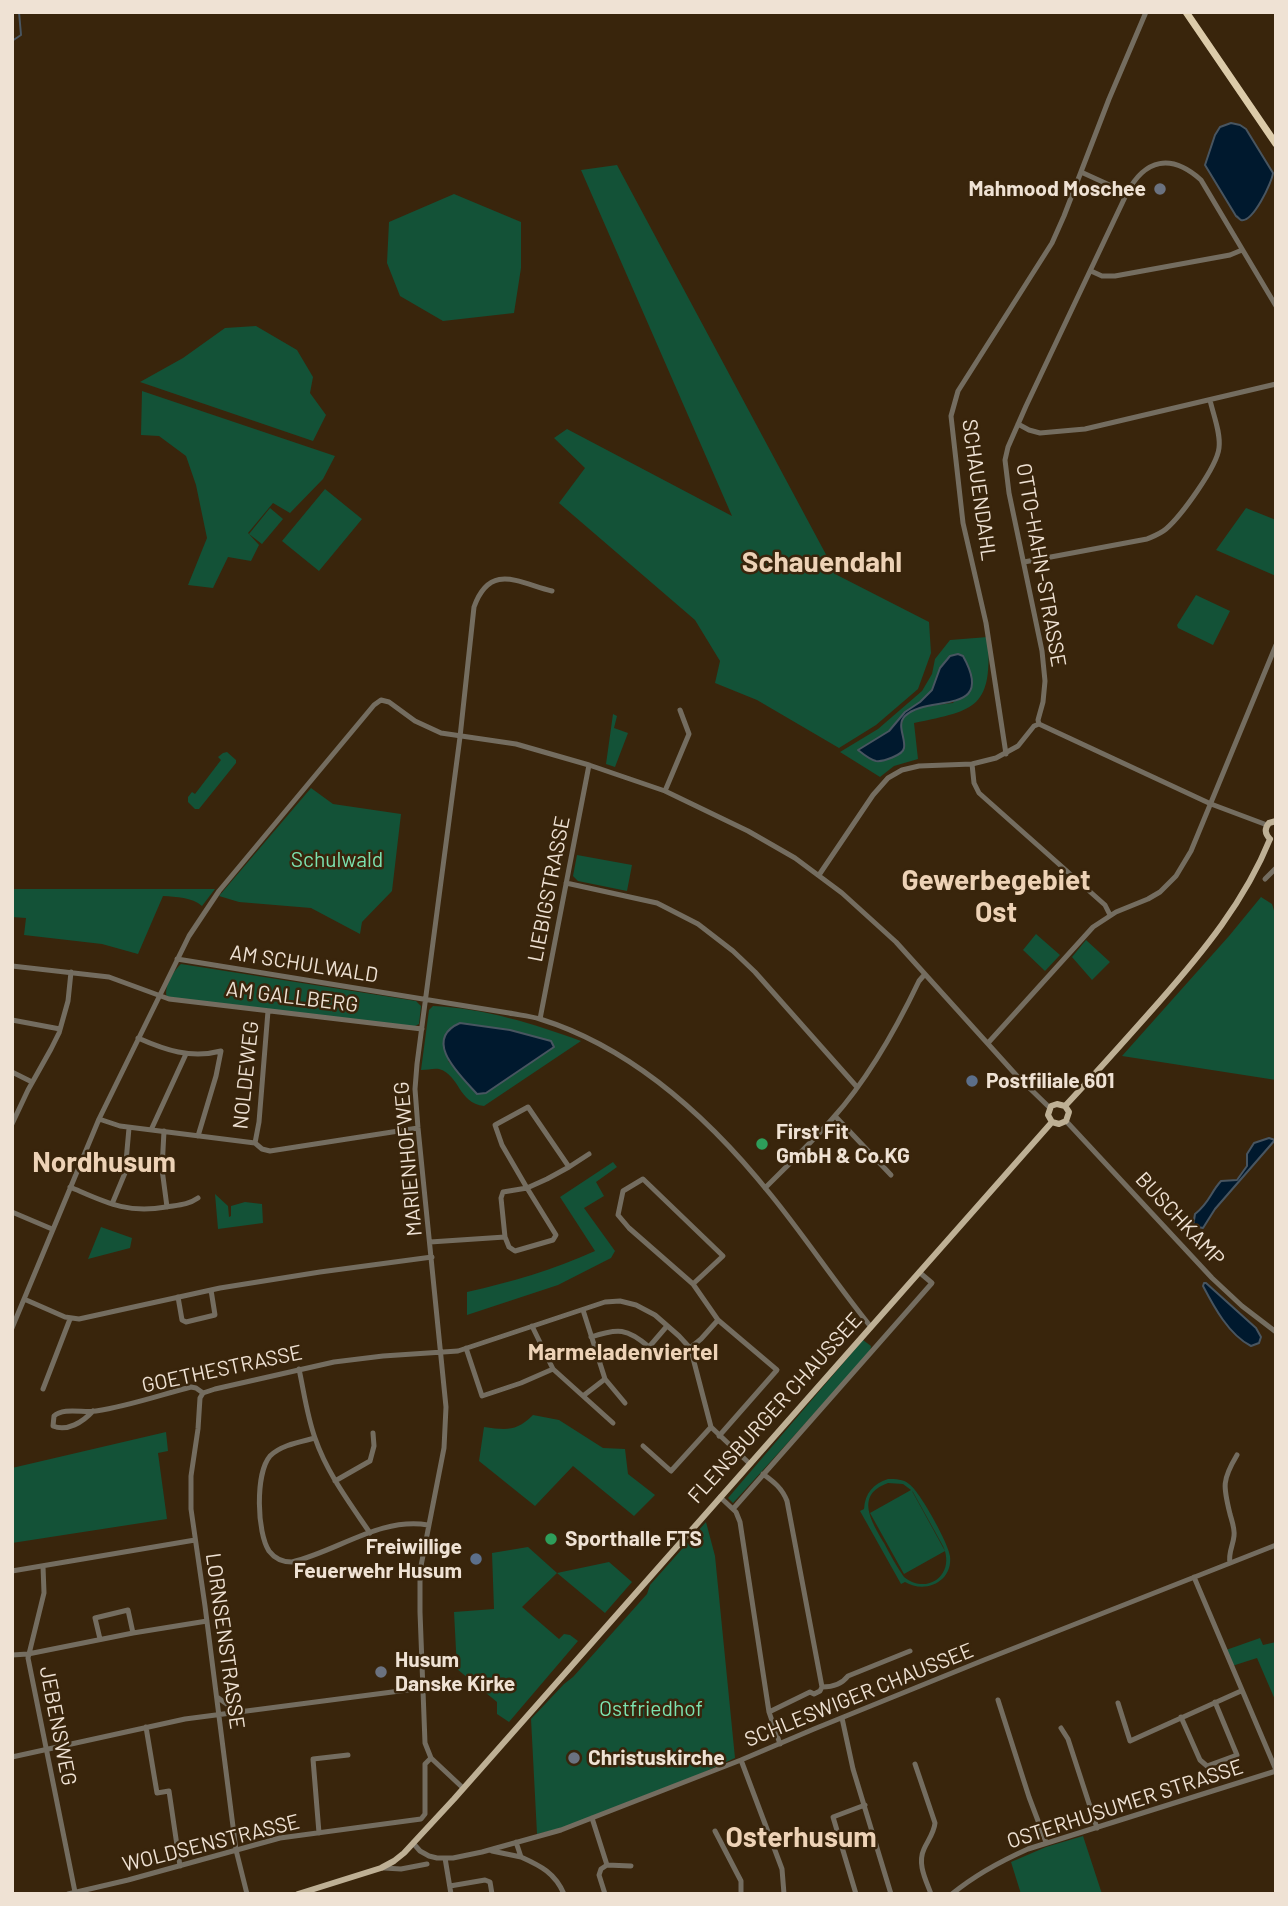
<!DOCTYPE html>
<style>
body{margin:0}
#map{position:relative;width:1288px;height:1906px;overflow:hidden;background:#39250c;font-family:Barlow,sans-serif}
canvas{display:block}
.frame{position:absolute;inset:0;border:14px solid #efe2d4;pointer-events:none}
</style>
<div id="map">
<canvas width="1288" height="1906"></canvas>
<div class="frame"></div>
</div>
<script>
const ctx = document.querySelector('canvas').getContext('2d');
ctx.lineJoin = 'round';
function fillPath(path, color) { ctx.fillStyle = color; ctx.fill(path, 'evenodd'); }
function stroke(path, color, width, dash) { ctx.strokeStyle = color; ctx.lineWidth = width; ctx.lineCap = dash ? 'butt' : 'round'; ctx.setLineDash(dash || []); ctx.stroke(path); }
function drawText(font, color, halo, rows, align = 'center') {
  ctx.font = font + ' Barlow,sans-serif'; ctx.lineWidth = 5; ctx.setLineDash([]); ctx.textBaseline = 'middle'; ctx.strokeStyle = halo; ctx.fillStyle = color; for (const [text, x, y, turn = 0] of rows) {
    ctx.save(); ctx.translate(x, y); ctx.rotate((+turn || 0) * Math.PI / 180); ctx.textAlign = isNaN(turn) ? turn : align; if (halo) ctx.strokeText(text, 0, 0); ctx.fillText(text, 0, 0); ctx.restore();
  }
}
fillPath(new Path2D(`
 M 617,165 L 837,575 L 929,622 L 931,653 L 918,689 L 876,725 L 839,748 L 757,700 L 715,683 L 720,661 L 695,620 L 559,503 L 585,468 L 554,438 L 567,429 L 732,516 L 581,170 Z
 M 454,194 L 521,222 L 521,268 L 514,313 L 443,321 L 400,296 L 387,263 L 389,222 Z
 M 256,326 L 297,350 L 313,377 L 310,393 L 326,415 L 313,441 L 140,382 L 183,358 L 225,328 Z
 M 142,391 L 335,456 L 323,479 L 290,513 L 273,503 L 248,533 L 259,545 L 251,561 L 228,557 L 213,588 L 188,585 L 207,538 L 196,485 L 186,456 L 159,436 L 141,435 Z
 M 325,489 L 362,519 L 319,571 L 282,541 Z
 M 270,508 L 283,519 L 262,544 L 249,534 Z
 M 1246,508 L 1276,520 L 1276,576 L 1216,550 Z
 M 1196,595 L 1230,611 L 1213,645 L 1178,628 L 1177,625 Z
 M 988,637 C 992,707 978,710 914,723 L 918,759 L 894,766 L 880,777 L 840,752 L 878,729 L 922,691 L 932,674 L 935,659 L 950,640 ZM 963,656 L 972,676 L 953,703 C 939,705 903,706 902,724 C 901,732 903,741 904,748 L 859,750 L 889,731 L 905,712 L 920,702 L 932,690 L 940,668 Z
 M 613,714 L 617,716 L 614,728 L 628,733 L 615,767 L 606,764 Z
 M 227,752 L 236,760 L 236,763 L 199,809 L 195,809 L 188,802 L 188,797 L 192,792 L 195,794 L 221,760 L 218,757 L 223,753 Z
 M 311,788 L 333,804 L 401,814 L 392,891 L 362,922 L 360,934 L 311,908 L 239,902 L 219,896 Z
 M 577,855 L 632,865 L 627,891 L 578,881 L 573,876 Z
 M 12,889 L 215,889 L 202,906 C 192,897 176,897 163,896 L 138,954 L 102,944 L 24,935 L 26,918 L 12,917 Z
 M 1261,897 L 1272,904 L 1276,917 L 1274,951 L 1276,952 L 1276,1080 L 1122,1056 L 1229,936 Z
 M 1036,934 L 1060,955 L 1045,971 L 1023,950 Z
 M 1086,940 L 1110,962 L 1092,980 L 1072,957 Z
 M 181,964 L 416,1001 L 421,1006 L 419,1024 L 413,1027 L 167,997 C 163,988 174,970 181,964 Z
 M 433,1006 C 483,1008 535,1024 581,1041 L 484,1106 C 458,1103 460,1075 439,1069 C 434,1068 427,1070 421,1070 L 429,1010 ZM 510,1030 L 551,1041 L 553,1047 L 486,1093 L 477,1094 L 448,1061 Z
 M 613,1162 L 617,1167 L 596,1182 L 604,1196 L 584,1208 L 615,1251 L 611,1258 L 558,1285 L 467,1315 L 467,1292 C 511,1282 553,1270 595,1251 L 560,1197 Z
 M 215,1194 L 228,1206 L 229,1217 L 231,1216 L 231,1206 L 245,1202 L 262,1204 L 263,1223 L 218,1229 Z
 M 101,1227 L 132,1238 L 130,1248 L 88,1259 Z
 M 863,1340 L 871,1346 L 870,1352 L 733,1503 L 728,1498 Z
 M 533,1415 L 559,1420 L 603,1448 L 625,1449 L 628,1474 L 655,1495 L 634,1516 L 573,1466 L 535,1506 L 479,1461 L 484,1427 C 506,1430 516,1432 533,1415 Z
 M 166,1432 L 168,1451 L 158,1453 L 167,1519 L 12,1543 L 12,1468 Z
 M 888,1479 C 896,1479 903,1479 909,1484 C 919,1490 949,1544 950,1556 C 953,1582 925,1594 905,1582 L 901,1584 L 860,1511 L 864,1509 C 865,1493 873,1484 888,1479 ZM 888,1483 L 903,1484 L 911,1490 L 870,1513 L 904,1574 L 945,1551 L 912,1491 L 913,1492 L 943,1546 C 956,1574 928,1596 904,1577 C 896,1566 890,1554 884,1543 C 872,1522 854,1495 888,1483 Z
 M 706,1522 L 715,1556 L 735,1758 L 700,1774 L 562,1828 L 537,1834 L 531,1719 L 564,1684 L 573,1677 L 647,1594 L 650,1585 Z
 M 528,1547 L 557,1573 L 609,1562 L 632,1582 L 605,1613 L 557,1573 L 522,1607 L 559,1639 L 564,1634 L 570,1635 L 578,1641 L 509,1722 L 497,1714 L 497,1702 L 457,1669 L 454,1612 L 494,1609 L 492,1553 Z
 M 1260,1638 L 1263,1645 L 1276,1642 L 1276,1702 L 1257,1658 L 1232,1666 L 1226,1650 Z
 M 1083,1836 L 1102,1894 L 1021,1894 L 1011,1862 L 1046,1847 Z`), '#135237');
const water = new Path2D(`
 M 1231,123 L 1240,125 L 1246,129 L 1273,173 C 1272,182 1253,223 1241,220 C 1239,219 1238,217 1236,216 L 1205,165 L 1215,135 L 1220,127 Z
 M 958,654 L 963,656 C 997,717 927,694 905,716 C 896,725 906,738 904,748 C 903,755 883,762 876,761 C 870,760 863,754 858,750 L 889,731 L 905,712 L 920,702 L 932,690 L 940,668 L 950,656 Z
 M 460,1023 L 510,1030 L 551,1041 L 554,1047 L 486,1093 L 477,1094 C 461,1076 421,1040 460,1023 Z
 M 1269,1138 L 1275,1140 L 1215,1209 L 1203,1228 L 1193,1226 L 1195,1214 C 1210,1202 1210,1193 1221,1181 L 1237,1180 L 1247,1166 L 1247,1154 L 1254,1143 Z
 M 1204,1283 L 1206,1283 L 1256,1328 L 1261,1337 L 1259,1343 L 1251,1346 C 1229,1335 1214,1307 1203,1286 Z`);
fillPath(water, '#00192e');
stroke(water, '#485560', 2);
stroke(new Path2D(`
 M 12,41 L 21,35 L 19,12`), '#485560', 2);
stroke(new Path2D(`
 M 1081,172 L 1127,193
 M 1091,271 L 1102,276 L 1115,276 L 1230,255 L 1242,250
 M 1018,424 L 1029,430 L 1040,433 L 1085,429 L 1276,384
 M 1024,562 L 1147,539 C 1154,536 1160,534 1166,529 C 1181,516 1217,467 1219,448 C 1221,433 1213,414 1210,400
 M 1039,724 L 1211,804 L 1267,825
 M 1006,754 L 986,623 L 963,523 L 951,416 L 958,391 L 1052,243 L 1064,216 L 1109,99 L 1146,12
 M 972,764 L 974,783 L 979,793 L 1105,905 L 1110,915
 M 665,791 L 689,734 L 680,710
 M 819,875 L 873,795 L 888,778 L 902,770 L 919,766 L 972,764 L 996,758 L 1018,746 L 1034,726 L 1039,724 L 1038,720 L 1043,702 L 1045,681 L 1042,651 L 1009,493 L 1005,460 L 1008,447 L 1026,406 L 1127,193 C 1145,159 1171,153 1201,180 L 1276,306
 M 1265,879 L 1276,868
 M 566,883 L 657,903 L 698,924 L 733,951 L 755,972 L 857,1087
 M 177,959 L 509,1013 C 519,1015 530,1016 540,1019 C 633,1048 711,1120 771,1195 C 806,1238 836,1284 871,1327
 M 12,966 L 109,977 L 169,999 L 422,1029
 M 540,1019 L 589,765
 M 12,1020 L 60,1029
 M 138,1038 C 165,1050 191,1059 221,1051 L 216,1076 L 198,1136
 M 988,1043 L 1093,927 L 1116,912 L 1148,899 L 1160,892 L 1176,876 L 1191,851 L 1276,645
 M 12,1072 L 32,1082
 M 835,1116 L 891,1175
 M 99,1119 L 120,1126 L 255,1143 L 262,1149 L 270,1151 L 418,1128
 M 1066,1121 L 1212,1278 L 1242,1306 L 1276,1332
 M 12,1124 L 28,1090 L 51,1049 L 59,1033 L 68,1001 L 71,972
 M 151,1130 L 186,1054
 M 164,1131 L 162,1169 L 167,1207
 M 255,1143 L 259,1122 L 268,1011
 M 569,1167 L 547,1179 L 527,1188 L 502,1145 L 495,1125 L 528,1107 L 569,1167 L 589,1154
 M 70,1187 C 105,1202 126,1214 166,1207 C 178,1205 188,1205 198,1198
 M 765,1188 C 788,1165 812,1142 833,1118 C 869,1078 896,1029 919,981 L 925,974
 M 112,1204 L 125,1173 L 129,1128
 M 12,1212 L 52,1229
 M 430,1242 L 505,1237 L 509,1247 L 515,1251 L 553,1240 L 556,1235 L 527,1188 L 503,1192 L 501,1198 L 505,1237
 M 693,1284 L 723,1256 L 643,1179 L 623,1191 L 618,1215 L 629,1228 L 693,1284 L 718,1320 L 777,1370 L 719,1436
 M 178,1297 L 182,1320 L 186,1322 L 215,1315 L 211,1290
 M 24,1299 L 65,1317 L 79,1319 L 220,1288 L 320,1272 L 432,1257
 M 583,1310 L 605,1379
 M 12,1328 L 99,1119 L 189,936 L 219,891 L 374,705 L 381,700 L 389,702 L 415,721 L 441,733 L 516,744 L 589,765 L 665,791 L 748,831 L 795,858 L 842,893 L 896,942 L 1017,1076 L 1050,1108
 M 591,1337 C 618,1328 627,1328 649,1347 L 667,1326
 M 466,1348 L 482,1396 L 521,1383 L 553,1369 L 532,1326
 M 690,1348 L 701,1339 L 718,1320
 M 299,1369 C 304,1392 307,1416 315,1438 C 327,1473 349,1502 370,1533
 M 553,1369 L 613,1423
 M 43,1389 L 70,1319
 M 203,1393 L 215,1389 L 334,1362 L 383,1356 L 458,1351 L 605,1302 L 620,1301 L 636,1305 L 655,1315 L 679,1336 L 690,1348 L 693,1358 L 711,1427 L 750,1464
 M 203,1393 L 200,1398 L 198,1429 L 191,1476 L 191,1509 L 205,1606 L 236,1850 L 247,1894
 M 583,1396 L 605,1379 L 625,1403
 M 93,1411 C 83,1422 67,1432 53,1426 L 54,1416 C 63,1407 84,1413 96,1411 C 129,1406 160,1395 191,1387 L 196,1388 L 203,1393
 M 315,1438 C 300,1442 281,1445 270,1456 C 255,1474 257,1533 269,1551 C 275,1559 283,1562 292,1562 C 338,1551 380,1517 428,1525
 M 643,1446 L 671,1471 L 711,1427
 M 763,1474 C 774,1482 782,1488 787,1501 L 822,1687
 M 335,1481 L 370,1461 L 374,1446 L 373,1433
 M 720,1497 L 736,1512 L 740,1522 L 769,1712 L 780,1744
 M 733,1509 L 932,1283 L 919,1272
 M 1230,1563 C 1228,1553 1233,1546 1234,1536 C 1235,1529 1232,1521 1230,1514 C 1223,1486 1222,1480 1237,1455
 M 43,1566 L 44,1593 L 28,1658 L 75,1892
 M 12,1571 L 195,1540
 M 1194,1577 L 1276,1770
 M 100,1639 L 95,1618 L 128,1610 L 133,1633
 M 12,1655 L 28,1654 L 133,1633 L 207,1621
 M 217,1697 L 239,1713
 M 998,1700 L 1029,1797 L 1046,1842
 M 1118,1703 L 1130,1741 L 1241,1691
 M 769,1712 L 810,1692 L 814,1694 L 820,1691 L 822,1687 C 832,1687 842,1684 848,1676 L 910,1651
 M 1181,1717 L 1200,1760 L 1207,1766 L 1237,1755 L 1215,1702
 M 842,1718 L 853,1769 L 891,1894
 M 146,1727 L 157,1793 L 169,1791 L 180,1866
 M 1061,1728 L 1068,1739 L 1097,1828
 M 12,1757 L 185,1719 L 423,1688
 M 741,1760 L 782,1869 L 784,1894
 M 915,1764 L 935,1823 C 934,1833 928,1840 924,1849 C 917,1864 926,1880 931,1894
 M 463,1788 L 431,1758 L 425,1743 L 420,1612 L 420,1571 L 444,1448 L 446,1407 L 418,1128 L 415,1089 L 417,1064 L 460,737 L 474,607 C 490,563 517,582 552,591
 M 592,1818 L 607,1865 L 601,1869 L 599,1875 L 605,1894
 M 715,1831 L 741,1881 L 741,1894
 M 319,1833 L 313,1759 L 348,1755
 M 516,1842 L 521,1857 C 541,1866 555,1873 564,1894
 M 413,1843 L 420,1851 L 429,1856 L 437,1858 L 453,1858 L 482,1852 L 561,1830 L 741,1760 L 814,1729 L 984,1660 L 1276,1545
 M 492,1851 L 521,1857
 M 445,1858 L 451,1894
 M 607,1865 L 631,1866
 M 384,1868 L 401,1869 L 427,1864
 M 450,1886 L 485,1880 L 490,1882 L 492,1894
 M 68,1894 L 128,1880 L 280,1838 L 421,1819 L 425,1814 L 425,1764 L 431,1758
 M 856,1894 L 833,1817 L 865,1805
 M 952,1894 C 975,1875 1001,1861 1028,1849 L 1276,1771`), '#746d60', 5);
stroke(new Path2D(`
 M 1270,839 C 1265,834 1264,829 1269,823 L 1276,821
 M 1065,1106 C 1097,1072 1128,1037 1159,1002 C 1203,952 1245,901 1270,839
 M 1052,1122 L 1059,1124 L 1066,1121 L 1069,1112 L 1065,1106
 M 1052,1122 L 1048,1115 L 1051,1106 L 1057,1104 L 1065,1106
 M 298,1894 L 381,1868 L 394,1861 L 404,1853 L 454,1799 L 1052,1122`), '#beb095', 6);
stroke(new Path2D(`
 M 1186,12 L 1276,144`), '#dccba9', 7);
for (const [x, y, r, color] of [
 [1160,189,7,"#6b7280"],
 [972,1081,7,"#5c6f8a"],
 [762,1144,7,"#2e9e5b"],
 [551,1539,7,"#2e9e5b"],
 [476,1559,7,"#5c6f8a"],
 [381,1672,7,"#6b7280"],
 [574,1758,7,"#6b7280"]
]) { const dot = new Path2D(); dot.arc(x, y, r, 0, 2 * Math.PI); ctx.fillStyle = color; ctx.fill(dot); stroke(dot, '#39250c', 2.5); }
drawText('bold 21px', '#efe2d4', '#39250c', [
 ["Mahmood Moschee",1146,189,"right"],
 ["Postfiliale 601",986,1081],
 ["First Fit",776,1132],
 ["GmbH & Co.KG",776,1156],
 ["Sporthalle FTS",565,1539],
 ["Freiwillige",462,1547,"right"],
 ["Feuerwehr Husum",462,1571,"right"],
 ["Husum",395,1660],
 ["Danske Kirke",395,1684],
 ["Christuskirche",588,1758]
], 'left');
drawText('21px', '#efe2d4', '#39250c', [
 ["SCHAUENDAHL",979,490,82],
 ["OTTO-HAHN-STRASSE",1041,565,80],
 ["LIEBIGSTRASSE",549,889,-79],
 ["AM SCHULWALD",304,964,9],
 ["AM GALLBERG",292,997,7],
 ["NOLDEWEG",246,1075,-84],
 ["MARIENHOFWEG",408,1159,-95],
 ["BUSCHKAMP",1180,1219,47],
 ["GOETHESTRASSE",222,1369,-12],
 ["FLENSBURGER CHAUSSEE",775,1408,-48],
 ["LORNSENSTRASSE",225,1641,82],
 ["SCHLESWIGER CHAUSSEE",859,1695,-22],
 ["JEBENSWEG",58,1726,79],
 ["OSTERHUSUMER STRASSE",1125,1804,-18],
 ["WOLDSENSTRASSE",211,1843,-14]
]);
drawText('21px', '#7ce3b0', '#39250c', [
 ["Schulwald",337,860],
 ["Ostfriedhof",651,1709]
]);
drawText('bold 23px', '#edd2b6', '#39250c', [
 ["Marmeladenviertel",623,1352]
]);
drawText('bold 28px', '#edd2b6', '#39250c', [
 ["Schauendahl",822,563],
 ["Gewerbegebiet",996,881],
 ["Ost",996,913],
 ["Nordhusum",104,1163],
 ["Osterhusum",801,1838]
]);
</script>
